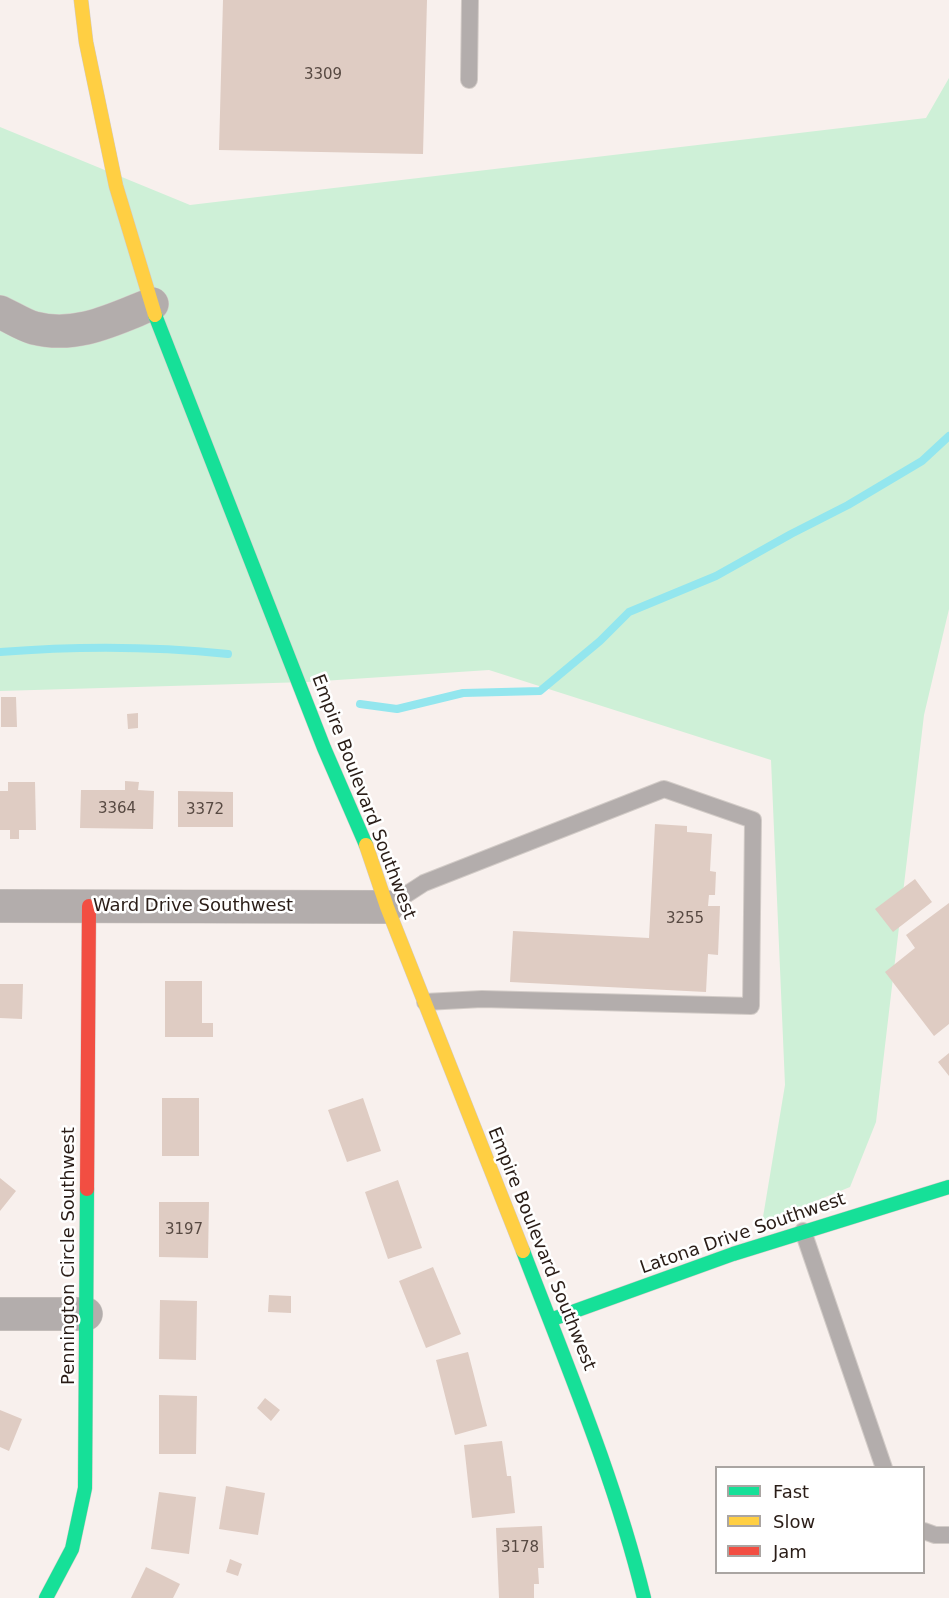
<!DOCTYPE html>
<style>
body{margin:0}
#map{position:relative;width:949px;height:1598px;overflow:hidden;background:#f8f0ed;font-family:"DejaVu Sans",sans-serif}
canvas{display:block}
.legend{position:absolute;left:715px;top:1466px;width:210px;height:108px;box-sizing:border-box;background:#fff;border:2px solid #aaa5a2;margin:0;padding:8px 10px;list-style:none;font-size:18px;color:#2a1d17}
.legend li{display:flex;align-items:center;gap:12px;height:30px}
.legend b{width:30px;border:2px solid #aaa5a2}
</style>
<div id="map">
<canvas width="949" height="1598"></canvas>
<ul class="legend">
<li><b style="height:8px;background:#16e098"></b>Fast</li>
<li><b style="height:8px;background:#ffcf43"></b>Slow</li>
<li><b style="height:8px;background:#f24e42"></b>Jam</li>
</ul>
</div>
<script>
const ctx = document.querySelector('canvas').getContext('2d');
ctx.lineJoin = 'round';
function fillPath(path, color) { ctx.fillStyle = color; ctx.fill(path, 'evenodd'); }
function stroke(path, color, width, dash) { ctx.strokeStyle = color; ctx.lineWidth = width; ctx.lineCap = dash ? 'butt' : 'round'; ctx.setLineDash(dash || []); ctx.stroke(path); }
function drawText(font, color, halo, rows, align = 'center') {
  ctx.font = font + ' "DejaVu Sans",sans-serif'; ctx.lineWidth = 5; ctx.setLineDash([]); ctx.textBaseline = 'middle'; ctx.strokeStyle = halo; ctx.fillStyle = color; for (const [text, x, y, turn = 0] of rows) {
    ctx.save(); ctx.translate(x, y); ctx.rotate((+turn || 0) * Math.PI / 180); ctx.textAlign = isNaN(turn) ? turn : align; if (halo) ctx.strokeText(text, 0, 0); ctx.fillText(text, 0, 0); ctx.restore();
  }
}
fillPath(new Path2D(`
 M 949,78 L 949,609 L 924,715 L 876,1122 L 850,1187 L 762,1223 L 785,1085 L 771,760 L 489,670 L 307,682 L 0,691 L 0,127 L 190,205 L 926,118 Z`), '#cef0d7');
stroke(new Path2D(`
 M 0,652 C 75,646 153,646 228,654
 M 360,704 L 397,709 L 463,693 L 540,691 L 600,641 L 629,612 L 716,576 L 791,534 L 848,505 L 922,461 L 949,436`), '#93e6ee', 8);
fillPath(new Path2D(`
 M 223,0 L 427,0 L 423,154 L 219,150 Z
 M 1,697 L 16,697 L 17,727 L 1,727 Z
 M 138,713 L 138,728 L 128,729 L 127,714 Z
 M 125,781 L 139,782 L 138,790 L 154,791 L 153,829 L 80,828 L 81,790 L 125,790 Z
 M 8,782 L 35,782 L 36,830 L 19,830 L 19,839 L 10,839 L 10,830 L 0,830 L 0,791 L 8,791 Z
 M 178,791 L 233,792 L 233,827 L 178,827 Z
 M 655,824 L 687,826 L 687,832 L 712,834 L 710,871 L 716,872 L 715,895 L 709,895 L 708,906 L 720,906 L 718,955 L 708,954 L 706,992 L 510,982 L 513,931 L 649,938 Z
 M 915,879 L 932,902 L 893,932 L 875,909 Z
 M 949,903 L 949,1024 L 934,1036 L 885,972 L 915,948 L 906,935 Z
 M 165,981 L 202,981 L 202,1023 L 213,1023 L 213,1037 L 165,1037 Z
 M 0,984 L 23,984 L 22,1019 L 0,1018 Z
 M 949,1053 L 949,1076 L 938,1062 Z
 M 162,1098 L 199,1098 L 199,1156 L 162,1156 Z
 M 363,1098 L 381,1151 L 347,1162 L 328,1110 Z
 M 0,1178 L 16,1191 L 0,1211 Z
 M 398,1180 L 422,1248 L 388,1259 L 365,1192 Z
 M 159,1202 L 209,1202 L 208,1258 L 159,1257 Z
 M 433,1267 L 461,1334 L 426,1348 L 399,1281 Z
 M 269,1295 L 291,1296 L 291,1313 L 268,1312 Z
 M 160,1300 L 197,1301 L 196,1360 L 159,1359 Z
 M 468,1352 L 487,1426 L 455,1435 L 436,1360 Z
 M 159,1395 L 197,1396 L 196,1454 L 159,1454 Z
 M 265,1398 L 280,1410 L 271,1421 L 257,1408 Z
 M 0,1410 L 22,1419 L 9,1451 L 0,1447 Z
 M 502,1441 L 507,1476 L 511,1476 L 515,1513 L 472,1518 L 464,1445 Z
 M 226,1486 L 265,1493 L 258,1535 L 219,1529 Z
 M 159,1492 L 196,1497 L 189,1554 L 151,1549 Z
 M 542,1526 L 544,1568 L 538,1568 L 539,1584 L 534,1584 L 534,1598 L 499,1598 L 496,1528 Z
 M 230,1559 L 242,1564 L 238,1576 L 226,1572 Z
 M 146,1567 L 180,1584 L 173,1598 L 131,1598 Z`), '#dfccc3');
const lane = new Path2D(`
 M 469,80 L 470,0
 M 387,907 L 424,883 L 664,789 L 753,820 L 751,1006 L 482,999 L 425,1002
 M 803,1231 L 884,1468
 M 924,1531 L 935,1535 L 949,1535`);
const street = new Path2D(`
 M 0,312 C 11,317 23,325 34,328 C 77,339 114,319 152,304
 M 0,906 L 387,907
 M 0,1314 L 86,1314`);
const fast = new Path2D(`
 M 155,315 L 324,748 L 366,845
 M 523,1251 C 567,1366 615,1479 644,1598
 M 550,1320 L 733,1254 L 949,1187
 M 46,1598 L 72,1549 L 85,1488 L 87,1189`);
const slow = new Path2D(`
 M 81,0 L 86,42 L 116,186 L 155,315
 M 366,845 L 387,907 L 523,1251`);
const jam = new Path2D(`
 M 87,1189 L 89,906`);
stroke(lane, '#d2cbc7', 18);
stroke(street, '#d2cbc7', 34);
stroke(fast, '#d2cbc7', 15);
stroke(slow, '#d2cbc7', 15);
stroke(jam, '#d2cbc7', 15);
stroke(lane, '#b3adac', 16);
stroke(street, '#b3adac', 33);
stroke(fast, '#16e098', 14);
stroke(slow, '#ffcf43', 14);
stroke(jam, '#f24e42', 14);
drawText('15px', '#574942', null, [
 ["3309",323,75],
 ["3364",117,809],
 ["3372",205,810],
 ["3255",685,919],
 ["3197",184,1230],
 ["3178",520,1548]
]);
drawText('18px', '#2a1d17', '#fff', [
 ["Empire Boulevard Southwest",363,797,69],
 ["Ward Drive Southwest",193,906],
 ["Latona Drive Southwest",743,1234,-19],
 ["Empire Boulevard Southwest",541,1249,68],
 ["Pennington Circle Southwest",69,1256,-90]
]);
</script>
